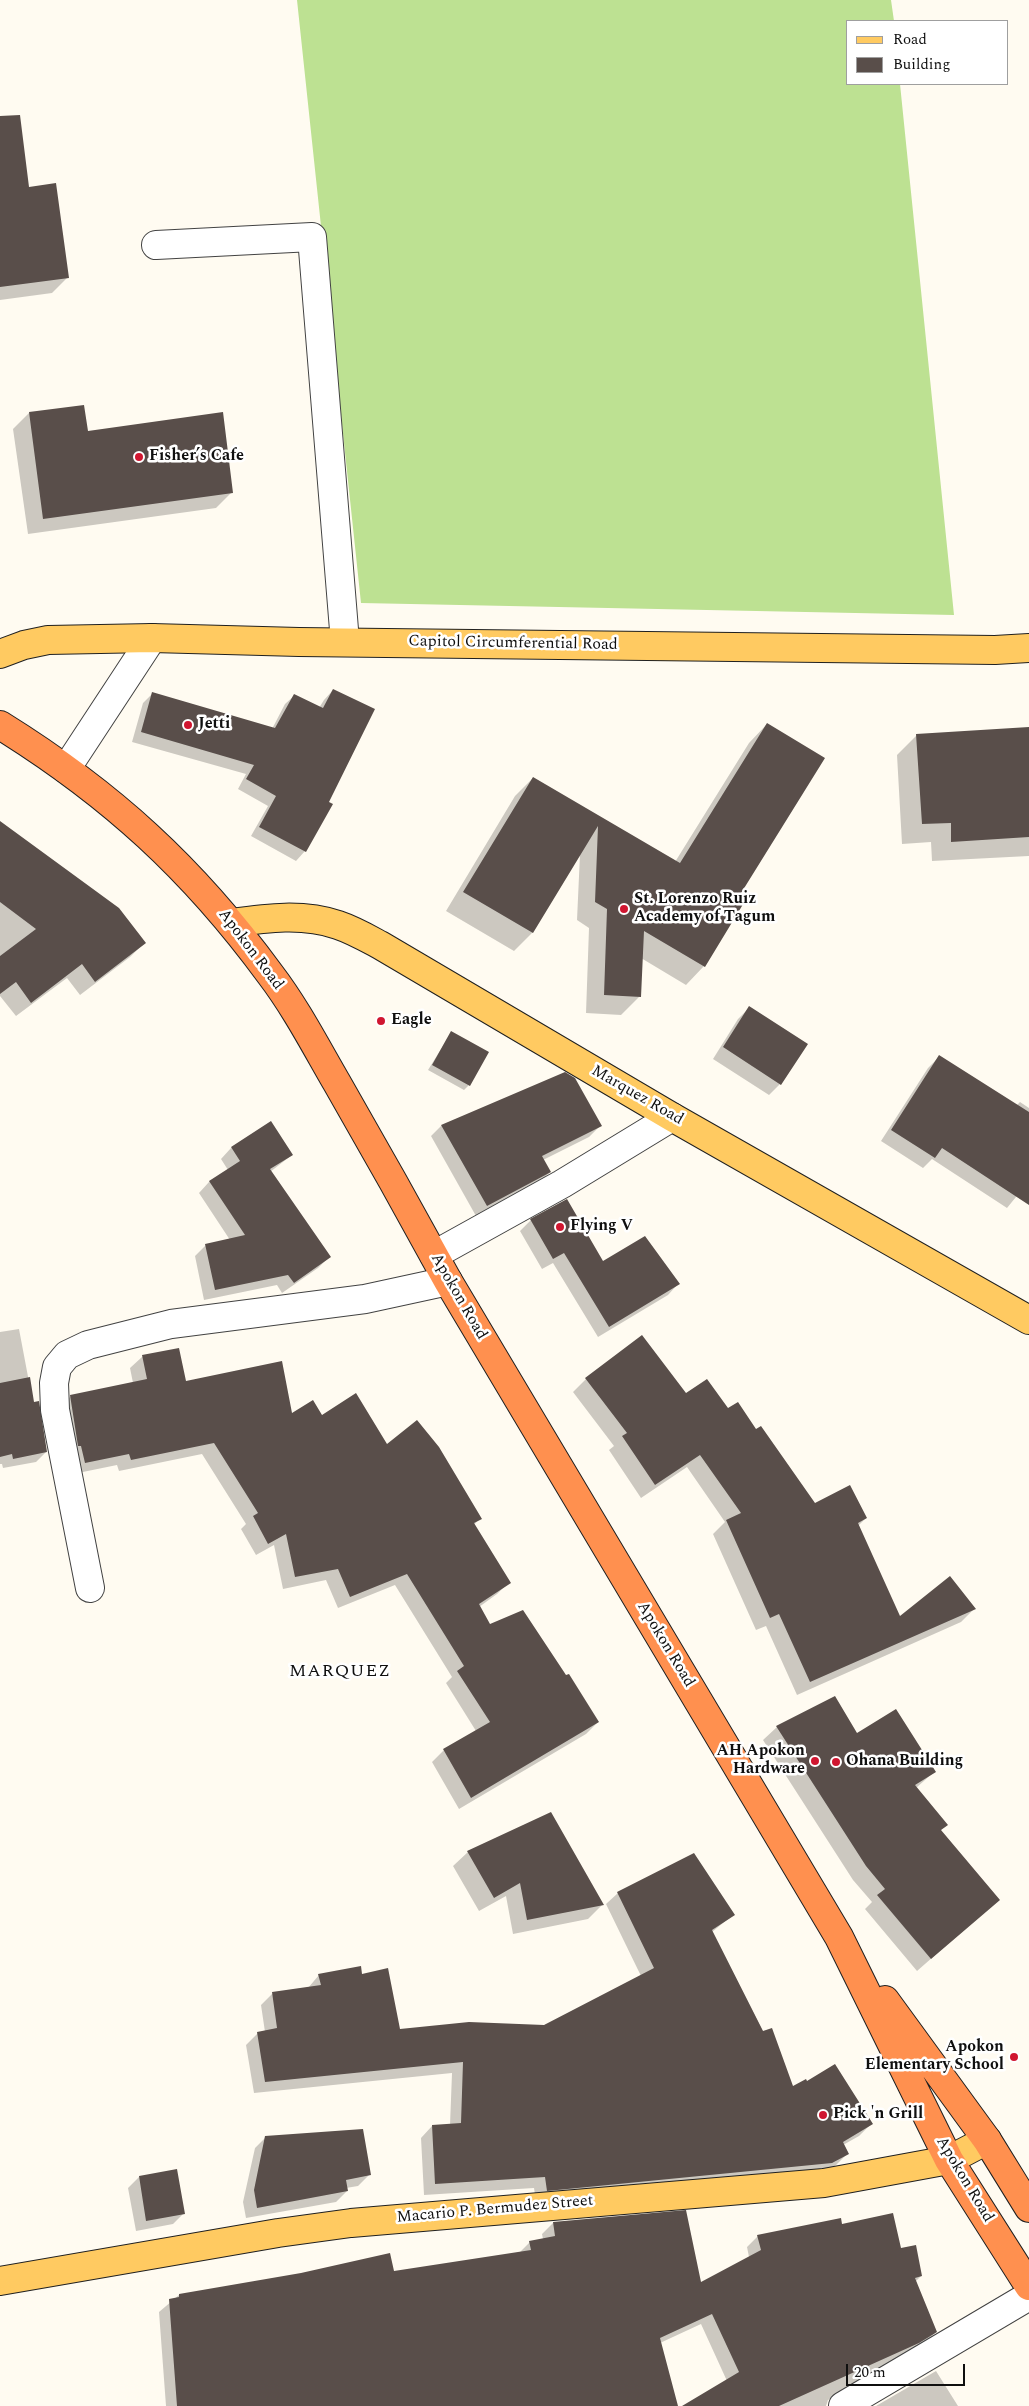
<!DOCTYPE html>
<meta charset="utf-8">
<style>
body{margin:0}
#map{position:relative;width:1029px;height:2406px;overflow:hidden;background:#fffbf1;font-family:Spectral,serif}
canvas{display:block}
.legend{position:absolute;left:846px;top:20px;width:162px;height:65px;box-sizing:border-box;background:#fff;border:1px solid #9f9f9f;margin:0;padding:6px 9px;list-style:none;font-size:15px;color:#0f0f0f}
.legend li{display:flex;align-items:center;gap:10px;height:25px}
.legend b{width:25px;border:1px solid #9f9f9f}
.scale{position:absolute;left:846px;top:2364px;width:119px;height:22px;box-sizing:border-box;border:2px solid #0f0f0f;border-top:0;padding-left:6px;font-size:15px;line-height:18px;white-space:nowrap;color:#0f0f0f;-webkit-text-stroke:4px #fff;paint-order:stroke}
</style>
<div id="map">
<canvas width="1029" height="2406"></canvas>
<ul class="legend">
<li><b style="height:6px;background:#ffca61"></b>Road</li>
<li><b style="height:14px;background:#594e4a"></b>Building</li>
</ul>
<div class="scale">20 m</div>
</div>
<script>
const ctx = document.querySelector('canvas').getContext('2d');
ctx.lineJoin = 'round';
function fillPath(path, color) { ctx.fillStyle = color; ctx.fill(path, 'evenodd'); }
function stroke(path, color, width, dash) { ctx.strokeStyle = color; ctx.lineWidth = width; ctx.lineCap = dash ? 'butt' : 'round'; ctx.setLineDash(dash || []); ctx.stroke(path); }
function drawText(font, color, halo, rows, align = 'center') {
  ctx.font = font + ' Spectral,serif'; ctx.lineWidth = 5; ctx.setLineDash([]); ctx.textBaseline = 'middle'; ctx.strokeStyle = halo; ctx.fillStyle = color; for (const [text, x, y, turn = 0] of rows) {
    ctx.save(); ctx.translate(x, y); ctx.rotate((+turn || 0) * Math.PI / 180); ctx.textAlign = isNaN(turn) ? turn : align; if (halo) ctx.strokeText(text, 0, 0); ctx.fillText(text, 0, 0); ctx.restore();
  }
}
fillPath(new Path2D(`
 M 297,0 L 891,0 L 894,21 L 848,21 L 848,84 L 900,84 L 954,615 L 361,603 Z`), '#bde192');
fillPath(new Path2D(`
 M 0,149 L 28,188 L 68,277 L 52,293 L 0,300 Z
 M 83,406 L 87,432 L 232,492 L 216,508 L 28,534 L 13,429 L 29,413 Z
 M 333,690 L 305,851 L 296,861 L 251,836 L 268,806 L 238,789 L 246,774 L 132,742 L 143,703 L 152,694 L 272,729 L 285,704 L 295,695 L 319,708 L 324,700 Z
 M 767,724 L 737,898 L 704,966 L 686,985 L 641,958 L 640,996 L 621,1015 L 586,1013 L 589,928 L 577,920 L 580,854 L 532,933 L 514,951 L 446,911 L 515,796 L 533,778 L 675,862 L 749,743 Z
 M 1029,728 L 1029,856 L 932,861 L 931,842 L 902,844 L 897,755 L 917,735 Z
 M 0,823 L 144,943 L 130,957 L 80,995 L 67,978 L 16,1016 L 0,996 Z
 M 749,1008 L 780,1084 L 769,1095 L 713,1059 L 738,1019 Z
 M 451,1033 L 469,1085 L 464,1090 L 428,1070 Z
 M 939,1057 L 1017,1105 L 1020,1102 L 1029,1108 L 1029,1181 L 1007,1208 L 932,1159 L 923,1168 L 881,1141 L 928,1068 Z
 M 441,1126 L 600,1126 L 589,1137 L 543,1160 L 550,1172 L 539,1183 L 476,1216 L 431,1136 Z
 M 231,1148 L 292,1155 L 270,1172 L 329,1257 L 318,1268 L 282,1293 L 277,1285 L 204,1300 L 195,1256 L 206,1245 L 230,1240 L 199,1193 L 209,1182 L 228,1170 L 221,1159 Z
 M 531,1220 L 603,1263 L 678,1284 L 668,1295 L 598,1337 L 553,1263 L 542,1269 L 520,1231 Z
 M 19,1329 L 33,1403 L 46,1452 L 36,1462 L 3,1468 L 2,1464 L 0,1464 L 0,1332 Z
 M 178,1349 L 185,1382 L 291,1415 L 321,1416 L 387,1446 L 480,1518 L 474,1525 L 509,1582 L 497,1594 L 479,1607 L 489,1626 L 598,1722 L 586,1734 L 459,1809 L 432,1762 L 444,1750 L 476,1731 L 446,1683 L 452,1677 L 395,1585 L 338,1608 L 326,1580 L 283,1589 L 274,1545 L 256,1555 L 241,1529 L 246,1524 L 202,1454 L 119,1471 L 117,1465 L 73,1474 L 59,1408 L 71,1396 L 133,1383 L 130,1368 L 142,1357 Z
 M 586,1379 L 686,1395 L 727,1410 L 755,1431 L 814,1504 L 866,1518 L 858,1526 L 900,1618 L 974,1609 L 961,1622 L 797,1695 L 766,1626 L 756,1630 L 713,1534 L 725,1522 L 687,1467 L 641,1498 L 609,1450 L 614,1446 L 573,1392 Z
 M 777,1727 L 856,1735 L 934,1772 L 916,1788 L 940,1831 L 998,1900 L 917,1971 L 865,1909 L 872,1902 L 853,1880 L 763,1740 Z
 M 468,1852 L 602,1905 L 588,1919 L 513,1934 L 506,1896 L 479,1911 L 453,1866 Z
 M 618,1893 L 733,1915 L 712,1932 L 792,2088 L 871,2124 L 859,2136 L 843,2145 L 848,2153 L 836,2165 L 819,2175 L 536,2202 L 534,2188 L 424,2195 L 421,2138 L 432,2126 L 450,2125 L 452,2073 L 254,2093 L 246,2045 L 258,2033 L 265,2032 L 261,2005 L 272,1994 L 308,1988 L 319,1975 L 362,1975 L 399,2030 L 545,2026 L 641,1976 L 606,1904 Z
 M 266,2137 L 369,2175 L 358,2186 L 346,2188 L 347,2191 L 336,2202 L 246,2218 L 243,2202 L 255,2148 Z
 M 139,2177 L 183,2214 L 173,2224 L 136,2231 L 128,2188 Z
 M 553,2223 L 700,2284 L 749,2257 L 747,2247 L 758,2236 L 841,2226 L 900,2250 L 921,2276 L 915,2282 L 936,2332 L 925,2343 L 828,2400 L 826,2406 L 685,2406 L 727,2381 L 701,2324 L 660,2343 L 677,2406 L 166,2406 L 159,2312 L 179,2295 L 393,2272 L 519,2253 L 530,2242 L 543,2239 L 542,2234 Z
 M 936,2371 L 958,2406 L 876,2406 Z`), '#0003');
fillPath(new Path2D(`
 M 20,115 L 29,187 L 56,183 L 69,278 L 0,287 L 0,116 Z
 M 84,405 L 88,431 L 223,412 L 233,493 L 43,519 L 29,412 Z
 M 333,689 L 375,709 L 329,802 L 333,804 L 306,852 L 259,827 L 276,796 L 246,779 L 254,765 L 141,732 L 152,692 L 275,728 L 294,694 L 323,708 Z
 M 767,723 L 825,758 L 738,898 L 745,901 L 705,967 L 644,931 L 641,997 L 604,995 L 607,909 L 595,902 L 598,826 L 533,933 L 463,892 L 533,777 L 680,863 Z
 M 1029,727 L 1029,837 L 951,842 L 951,823 L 922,824 L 916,734 Z
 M 0,821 L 119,908 L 146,943 L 95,982 L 82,964 L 31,1003 L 16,982 L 0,994 L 0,956 L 36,929 L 0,902 Z
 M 749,1006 L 808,1044 L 781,1085 L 723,1047 Z
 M 451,1031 L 489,1052 L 470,1086 L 432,1065 Z
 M 939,1055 L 1029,1112 L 1029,1205 L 942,1148 L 935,1158 L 891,1130 Z
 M 565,1072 L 575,1078 L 602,1126 L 542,1156 L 551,1172 L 487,1206 L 441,1125 Z
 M 271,1121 L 293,1155 L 270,1169 L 331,1257 L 294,1283 L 288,1275 L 215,1290 L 205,1244 L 245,1235 L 209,1181 L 240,1161 L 231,1147 Z
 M 567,1199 L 603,1261 L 645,1236 L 680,1284 L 609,1327 L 564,1253 L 553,1259 L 530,1219 Z
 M 642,1335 L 686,1393 L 707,1379 L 728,1408 L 738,1402 L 756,1429 L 761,1426 L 815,1503 L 850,1485 L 867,1518 L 858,1523 L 900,1616 L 950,1576 L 976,1609 L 810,1682 L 779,1614 L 770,1618 L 726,1520 L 741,1513 L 700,1455 L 655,1485 L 622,1436 L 627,1433 L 585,1378 Z
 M 179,1348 L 186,1381 L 282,1361 L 292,1413 L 313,1400 L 322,1415 L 356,1393 L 387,1444 L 417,1420 L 439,1447 L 482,1519 L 474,1523 L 511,1583 L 479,1604 L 490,1624 L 523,1610 L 566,1675 L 569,1674 L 599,1722 L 471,1798 L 443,1749 L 490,1722 L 457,1671 L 464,1666 L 407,1574 L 350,1597 L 338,1569 L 295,1577 L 286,1534 L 268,1544 L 253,1516 L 258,1513 L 214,1443 L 131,1460 L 129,1454 L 85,1463 L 81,1446 L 78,1446 L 70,1395 L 147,1379 L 142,1355 Z
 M 30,1377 L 34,1402 L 39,1401 L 47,1452 L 13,1459 L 12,1454 L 0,1457 L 0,1383 Z
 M 835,1696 L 857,1733 L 896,1709 L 936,1772 L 915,1785 L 948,1825 L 941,1830 L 1000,1900 L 931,1959 L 877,1895 L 885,1889 L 866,1866 L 776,1726 Z
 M 551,1812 L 604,1905 L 527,1920 L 520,1883 L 494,1898 L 467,1851 Z
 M 694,1853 L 735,1915 L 712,1930 L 763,2031 L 772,2028 L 793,2086 L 806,2079 L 807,2081 L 835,2064 L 873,2124 L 843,2142 L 849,2154 L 832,2163 L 547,2191 L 545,2177 L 435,2184 L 432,2125 L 461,2123 L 463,2062 L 265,2082 L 257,2032 L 277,2028 L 272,1992 L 321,1985 L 318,1974 L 361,1966 L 362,1974 L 388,1968 L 400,2029 L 469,2022 L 544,2025 L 654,1968 L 617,1892 Z
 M 363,2129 L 371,2175 L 346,2180 L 348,2191 L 257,2208 L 254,2190 L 265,2136 Z
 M 177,2169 L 185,2214 L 146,2221 L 139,2176 Z
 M 686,2210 L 701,2282 L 761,2250 L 757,2235 L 841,2218 L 842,2224 L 893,2213 L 901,2248 L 916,2245 L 922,2276 L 915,2278 L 937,2332 L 919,2343 L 779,2406 L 682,2406 L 739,2372 L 712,2314 L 660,2338 L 678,2406 L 177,2406 L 169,2299 L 179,2297 L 179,2294 L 301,2273 L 390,2253 L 394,2271 L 531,2250 L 529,2241 L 555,2236 L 553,2222 Z`), '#594e4a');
const minor = new Path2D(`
 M 156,245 L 312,237 L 345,642
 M 66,769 L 152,638
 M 434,1255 L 562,1184 L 672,1117
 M 90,1588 L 55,1410 L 54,1383 L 57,1367 L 67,1355 L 88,1345 L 171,1324 L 365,1299 L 448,1281
 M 843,2406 L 1029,2296`);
const major = new Path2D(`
 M 0,654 L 24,645 L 48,640 L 152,638 L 299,642 L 995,650 L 1029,648
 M 231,923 C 267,918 303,913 338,925 C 353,930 367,938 380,945 L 672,1117 L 1029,1320
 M 0,2281 L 278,2233 L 351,2223 L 824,2183 L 949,2160 L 987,2140`);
const highway = new Path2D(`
 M 0,725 C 111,794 193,869 270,974 C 296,1008 316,1047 337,1083 C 375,1149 412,1215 448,1281 L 839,1937 L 949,2160 L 1029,2286
 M 885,2000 L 987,2140 L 1029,2208`);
stroke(minor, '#424242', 30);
stroke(major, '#202020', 30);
stroke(highway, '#202020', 30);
stroke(minor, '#fff', 28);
stroke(major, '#ffca61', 28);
stroke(highway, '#ff904f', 28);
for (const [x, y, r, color] of [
 [139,457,5,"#d01630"],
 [188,725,5,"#d01630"],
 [624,909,5,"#d01630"],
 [381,1021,5,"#d01630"],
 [560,1227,5,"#d01630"],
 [815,1761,5,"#d01630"],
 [836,1762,5,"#d01630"],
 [1014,2057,5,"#d01630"],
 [823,2115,5,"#d01630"]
]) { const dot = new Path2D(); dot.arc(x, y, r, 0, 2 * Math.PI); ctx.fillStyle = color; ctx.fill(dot); stroke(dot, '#fff', 2); }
drawText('bold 16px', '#0f0f0f', '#fff', [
 ["Fisher’s Cafe",149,457],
 ["Jetti",198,725],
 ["St. Lorenzo Ruiz",634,900],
 ["Academy of Tagum",634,918],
 ["Eagle",391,1021],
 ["Flying V",570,1227],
 ["AH Apokon",805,1752,"right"],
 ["Hardware",805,1770,"right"],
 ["Ohana Building",846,1762],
 ["Apokon",1004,2048,"right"],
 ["Elementary School",1004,2066,"right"],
 ["Pick 'n Grill",833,2115]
], 'left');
drawText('16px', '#0f0f0f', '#fff', [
 ["Capitol Circumferential Road",513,644,1],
 ["Apokon Road",250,950,53],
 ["Marquez Road",637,1096,30],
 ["Apokon Road",458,1297,60],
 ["Apokon Road",665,1645,59],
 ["Apokon Road",964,2180,59],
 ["Macario P. Bermudez Street",495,2210,-5]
]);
ctx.letterSpacing = '1px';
drawText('18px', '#0f0f0f', '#fff', [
 ["MARQUEZ",340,1672]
]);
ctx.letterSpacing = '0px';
</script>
